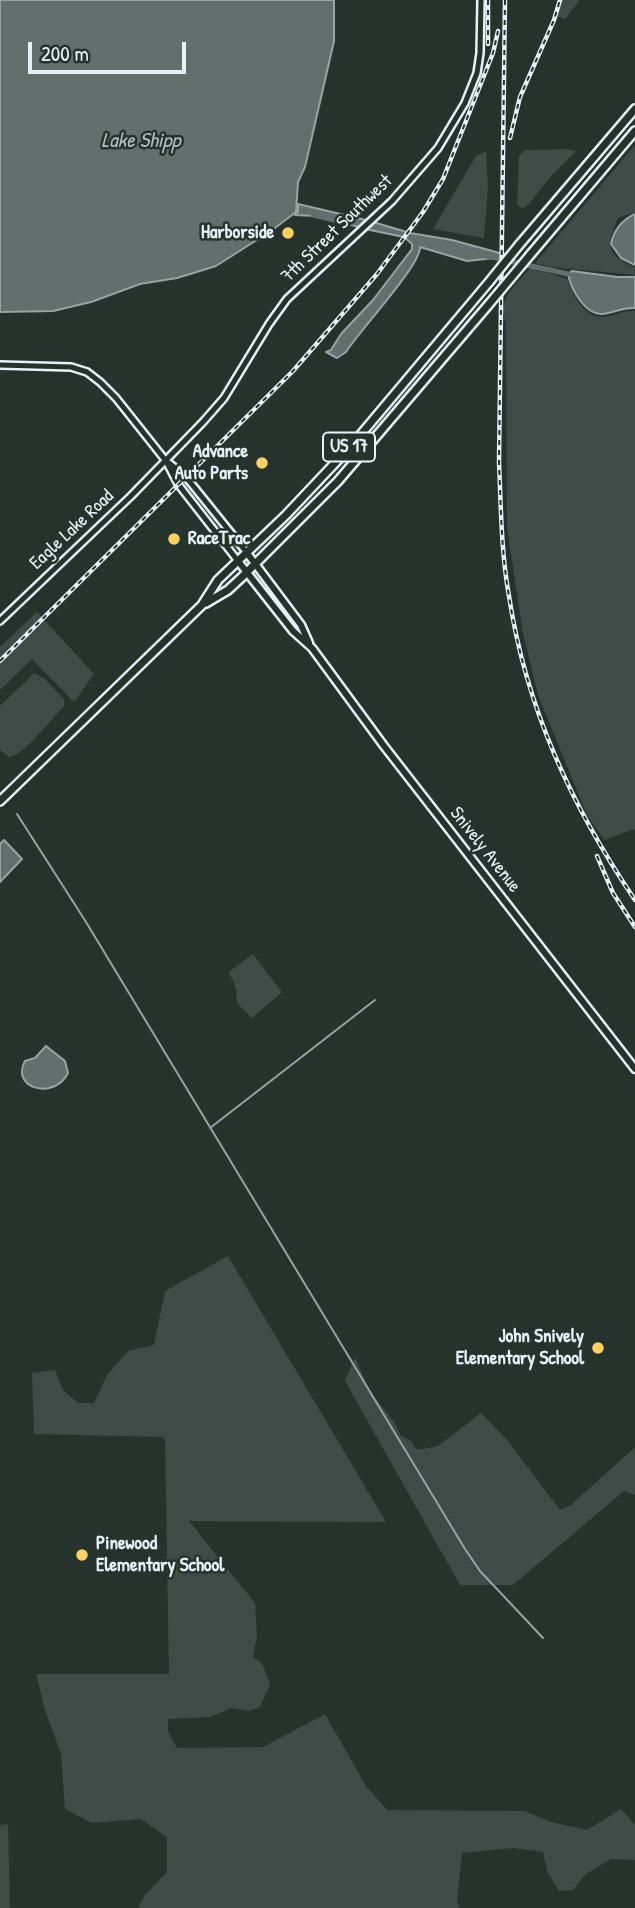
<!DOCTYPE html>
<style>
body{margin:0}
#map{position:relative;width:635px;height:1908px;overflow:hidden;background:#26332d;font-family:"Patrick Hand",sans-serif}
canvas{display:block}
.scale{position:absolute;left:28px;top:42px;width:158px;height:32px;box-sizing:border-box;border:4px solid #e8f1f8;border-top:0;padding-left:9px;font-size:21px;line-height:24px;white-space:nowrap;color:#e8f1f8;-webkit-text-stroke:5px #26332d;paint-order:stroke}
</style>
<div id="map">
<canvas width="635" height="1908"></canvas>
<div class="scale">200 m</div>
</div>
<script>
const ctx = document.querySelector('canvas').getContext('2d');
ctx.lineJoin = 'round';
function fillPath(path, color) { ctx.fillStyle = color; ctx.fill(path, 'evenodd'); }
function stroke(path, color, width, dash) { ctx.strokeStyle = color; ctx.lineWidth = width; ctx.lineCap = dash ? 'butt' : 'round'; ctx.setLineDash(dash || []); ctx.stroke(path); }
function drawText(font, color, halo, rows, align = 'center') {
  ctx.font = font + ' "Patrick Hand",sans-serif'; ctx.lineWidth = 5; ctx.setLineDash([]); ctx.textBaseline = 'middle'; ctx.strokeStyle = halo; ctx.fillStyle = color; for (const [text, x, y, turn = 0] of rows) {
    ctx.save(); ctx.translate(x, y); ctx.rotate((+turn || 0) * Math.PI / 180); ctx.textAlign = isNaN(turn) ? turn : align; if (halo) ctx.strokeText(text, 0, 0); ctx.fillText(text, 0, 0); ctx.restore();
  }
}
fillPath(new Path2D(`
 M 561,0 L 580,0 L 565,19 L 556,16 Z
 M 635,145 L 635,212 L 618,218 C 607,247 604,253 635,268 L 635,275 L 552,267 L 535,263 Z
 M 566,149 L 576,151 L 552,175 L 528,205 L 523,208 L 517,205 L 519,155 L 526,150 Z
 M 486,151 L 488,187 L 484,238 L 433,229 L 476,156 Z
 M 531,267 L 567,279 C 573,294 583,318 603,317 C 614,316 623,310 635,311 L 635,829 L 604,840 L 586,813 L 538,695 L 523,633 L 507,528 L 506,322 C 495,300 517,284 531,267 Z
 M 37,612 L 94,674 L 74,702 L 32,659 L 0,690 L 0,647 Z
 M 34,673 L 44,678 L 64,699 L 64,706 C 52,718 25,755 9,757 L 0,750 L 0,706 Z
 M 253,954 L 282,992 L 252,1018 L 237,1003 L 236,989 L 229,972 Z
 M 228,1256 L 386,1522 L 189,1521 L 255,1603 L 257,1637 L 253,1656 L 263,1665 L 270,1685 L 260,1707 L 249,1711 L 231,1708 L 210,1717 L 168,1719 L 168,1732 L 177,1748 L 263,1747 L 325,1714 L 366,1786 L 387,1810 L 524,1811 L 551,1822 L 587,1830 L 621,1809 L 635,1825 L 635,1860 L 611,1859 L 586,1874 L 573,1890 L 559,1891 L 547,1871 L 543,1852 L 513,1848 L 462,1853 L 457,1901 L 460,1908 L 138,1908 L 145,1895 L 167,1872 L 167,1837 L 141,1819 L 92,1823 L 65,1809 L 61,1754 L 44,1707 L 36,1674 L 169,1674 L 165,1440 L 163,1437 L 34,1434 L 32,1373 L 55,1370 L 63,1390 L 78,1403 L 94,1403 L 107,1375 L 128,1351 L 154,1345 L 165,1291 Z
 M 355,1357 L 370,1392 L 393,1420 L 401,1436 L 410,1440 L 417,1450 L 438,1446 L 481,1413 L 508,1441 L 560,1510 L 571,1505 L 635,1447 L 635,1495 L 624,1491 L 513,1585 L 460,1585 L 345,1381 Z
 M 8,1824 L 10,1908 L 0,1908 L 0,1825 Z`), '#3e4b47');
const water = new Path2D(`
 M 0,0 L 334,0 L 334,41 L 305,167 L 298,182 L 296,212 L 271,231 L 216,266 L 177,278 L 140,284 L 91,302 L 53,311 L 0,312 Z
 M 298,204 L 366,220 L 359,227 L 315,216 L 295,215 L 298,212 Z
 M 635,214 L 635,265 L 621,258 L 611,244 C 614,230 622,220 635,214 Z
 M 373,222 L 410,233 L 452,240 L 507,255 L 504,260 L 495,258 L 467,261 L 420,247 C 421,265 359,331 346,352 L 337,358 L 326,352 L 331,350 L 341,334 L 373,300 L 412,249 L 412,244 L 404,237 L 365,229 Z
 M 572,271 L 617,277 L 635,277 L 635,308 C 622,307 614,313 602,314 C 585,315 571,289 568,274 Z
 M 4,840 L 22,859 L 0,882 L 0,844 Z
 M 46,1046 L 65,1061 L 68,1073 C 54,1101 10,1088 25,1061 L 35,1058 Z`);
fillPath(water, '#636f6d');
stroke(water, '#98a3a5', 2);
stroke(new Path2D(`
 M 17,814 L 86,922 L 465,1549 L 480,1571 L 543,1638
 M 210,1128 L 375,1000`), '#98a3a5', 2);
stroke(new Path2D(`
 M 313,215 L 351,224
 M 486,256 L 568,274`), '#636f6d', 5);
const tertiary = new Path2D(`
 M 0,365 L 71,367 L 87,372 L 100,382 L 116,398 L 166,461 L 178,484 L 238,561
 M 169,463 L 186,477 L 247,553
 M 0,621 L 131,496 L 203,422 L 224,398 L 269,324 L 287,299 L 392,201 L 438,148 L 465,103 L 477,73 L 480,53 L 481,0`);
const secondary = new Path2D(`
 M 247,553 L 301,625 L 309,643
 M 238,561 L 293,631 L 312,648 L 384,746 L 635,1069`);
const trunk = new Path2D(`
 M 519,245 L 635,109
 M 530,255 L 635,131
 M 206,603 L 228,590 L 242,577 L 338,481 L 489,304
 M 0,801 L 202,605 L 218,580 L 286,515 L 352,445 L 489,282`);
stroke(tertiary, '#e8f1f8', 10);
stroke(secondary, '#e8f1f8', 11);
stroke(trunk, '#e8f1f8', 12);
stroke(tertiary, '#26332d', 5);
stroke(secondary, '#26332d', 6);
stroke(trunk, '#26332d', 7);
const rail = new Path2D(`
 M 488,0 L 488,44
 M 505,0 L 499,462 C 501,507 501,552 509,596 C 526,708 572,807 635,900
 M 510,138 L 520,97 L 554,20 L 560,0
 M 0,661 L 293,371 L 377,274 L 423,212 L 443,179 L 493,53 L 498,31
 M 597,856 L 613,893 L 635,927`);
stroke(rail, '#e8f1f8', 4.5);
stroke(rail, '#26332d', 2, [5]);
const trunkBridge = new Path2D(`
 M 489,282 L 519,245
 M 489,304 L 530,255`);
stroke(trunkBridge, '#e8f1f8', 12, []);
stroke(trunkBridge, '#26332d', 7);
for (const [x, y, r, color] of [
 [288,233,7,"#ffd166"],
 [262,463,7,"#ffd166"],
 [174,539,7,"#ffd166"],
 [598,1348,7,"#ffd166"],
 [82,1555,7,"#ffd166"]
]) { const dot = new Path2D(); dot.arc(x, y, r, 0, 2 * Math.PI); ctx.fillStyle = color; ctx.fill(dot); stroke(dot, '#26332d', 2.5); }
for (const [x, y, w] of [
 [349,447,52]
]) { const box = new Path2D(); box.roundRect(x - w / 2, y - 14.5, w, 29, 5); ctx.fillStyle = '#26332d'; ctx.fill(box); stroke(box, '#e8f1f8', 2); }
drawText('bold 18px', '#e8f1f8', null, [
 ["US 17",349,447]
]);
drawText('19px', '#e8f1f8', '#26332d', [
 ["7th Street Southwest",337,229,-44],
 ["Eagle Lake Road",72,530,-43],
 ["Snively Avenue",485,850,52]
]);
drawText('bold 19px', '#e8f1f8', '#26332d', [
 ["Harborside",274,233],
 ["Advance",248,452],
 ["Auto Parts",248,474],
 ["RaceTrac",188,539,"left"],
 ["John Snively",584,1337],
 ["Elementary School",584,1359],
 ["Pinewood",96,1544,"left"],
 ["Elementary School",96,1566,"left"]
], 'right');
drawText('italic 21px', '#b3bdc0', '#26332d', [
 ["Lake Shipp",141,141]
]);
</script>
